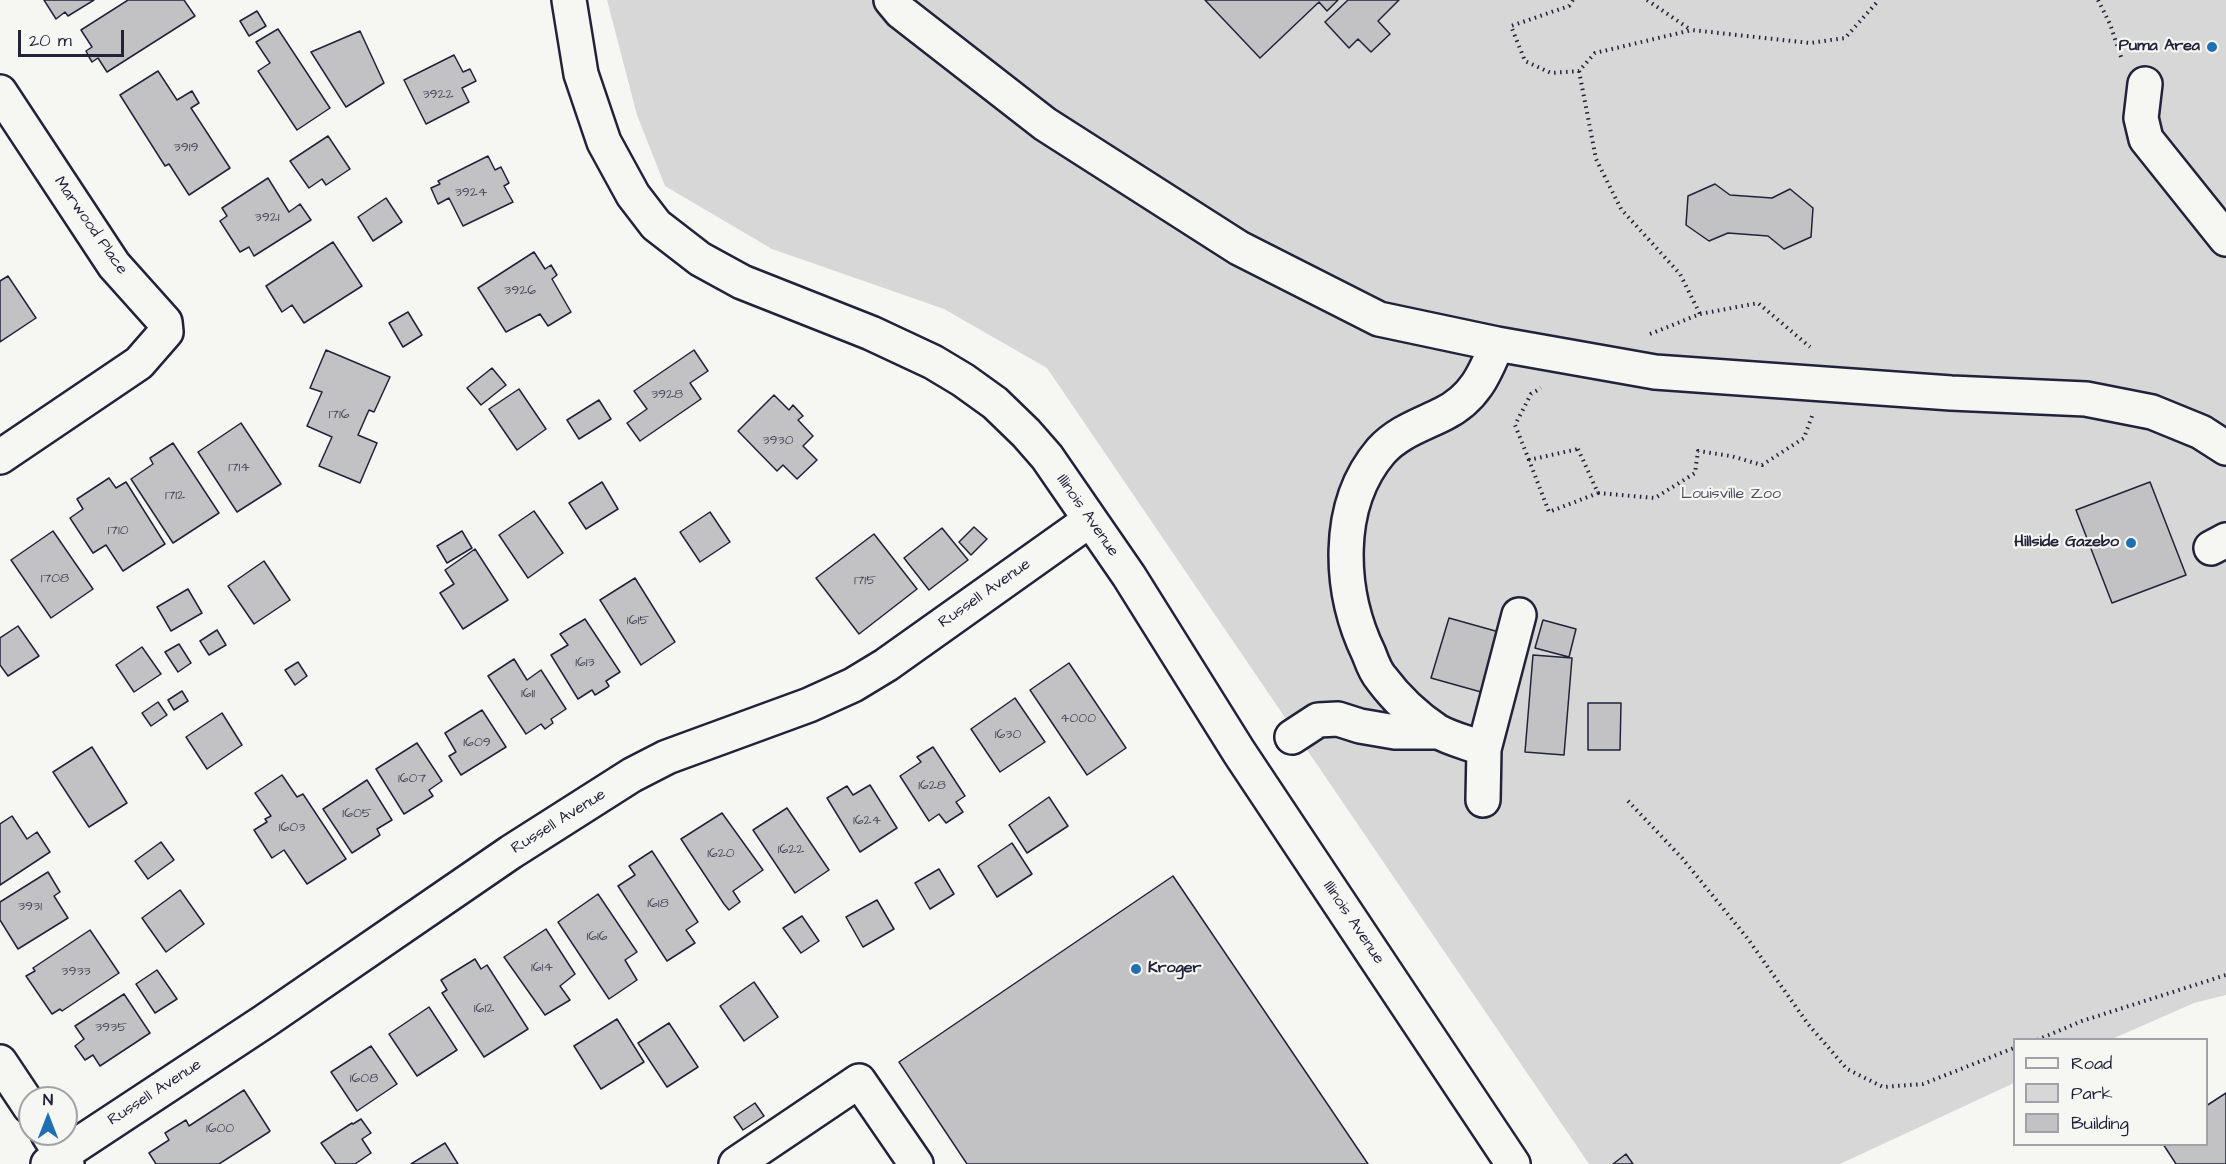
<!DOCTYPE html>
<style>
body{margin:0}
#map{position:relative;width:2226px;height:1164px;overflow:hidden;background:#f6f6f2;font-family:"Architects Daughter",sans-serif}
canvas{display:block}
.legend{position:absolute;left:2013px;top:1038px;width:195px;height:108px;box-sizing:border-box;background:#f6f6f2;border:2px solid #a1a1a9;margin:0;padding:8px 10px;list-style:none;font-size:18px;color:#22223b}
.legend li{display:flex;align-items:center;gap:12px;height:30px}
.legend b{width:30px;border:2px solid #a1a1a9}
.north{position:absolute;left:18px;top:1086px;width:60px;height:60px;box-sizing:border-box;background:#f6f6f2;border:2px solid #a1a1a9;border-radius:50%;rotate:0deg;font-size:16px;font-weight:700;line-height:24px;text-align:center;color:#22223b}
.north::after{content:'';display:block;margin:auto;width:21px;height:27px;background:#1f6fb2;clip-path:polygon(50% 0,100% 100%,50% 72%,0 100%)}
.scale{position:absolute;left:18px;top:30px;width:106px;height:27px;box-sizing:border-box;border:3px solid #22223b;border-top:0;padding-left:8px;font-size:18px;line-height:21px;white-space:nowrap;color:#22223b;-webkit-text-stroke:4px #f6f6f2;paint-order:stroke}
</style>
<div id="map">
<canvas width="2226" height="1164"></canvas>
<ul class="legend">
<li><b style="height:8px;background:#f6f6f2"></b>Road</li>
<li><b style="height:16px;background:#d7d7d7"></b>Park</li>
<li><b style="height:16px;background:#c2c2c4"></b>Building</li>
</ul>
<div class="north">N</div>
<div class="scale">20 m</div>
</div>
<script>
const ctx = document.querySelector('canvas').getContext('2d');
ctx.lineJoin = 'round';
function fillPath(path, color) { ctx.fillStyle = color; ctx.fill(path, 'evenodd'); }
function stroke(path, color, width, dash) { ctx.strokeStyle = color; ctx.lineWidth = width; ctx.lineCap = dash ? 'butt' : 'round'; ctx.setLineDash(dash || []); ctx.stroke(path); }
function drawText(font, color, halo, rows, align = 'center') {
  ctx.font = font + ' "Architects Daughter",sans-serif'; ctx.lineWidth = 4.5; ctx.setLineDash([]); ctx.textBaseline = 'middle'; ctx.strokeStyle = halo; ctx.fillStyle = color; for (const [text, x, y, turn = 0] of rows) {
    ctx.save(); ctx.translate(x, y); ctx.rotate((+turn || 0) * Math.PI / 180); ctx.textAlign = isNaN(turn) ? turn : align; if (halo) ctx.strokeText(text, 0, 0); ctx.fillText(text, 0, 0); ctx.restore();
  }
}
fillPath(new Path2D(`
 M 607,0 L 2226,0 L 2226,995 L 2194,1003 L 2112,1039 L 2014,1040 L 2014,1083 L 1840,1164 L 1589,1164 L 1047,368 L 944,309 L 772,249 L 665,186 L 637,115 Z`), '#d7d7d7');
const building = new Path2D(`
 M 44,0 L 94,0 L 68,16 L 65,12 L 56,19 Z
 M 128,0 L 184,0 L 195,16 L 107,72 L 98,58 L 92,62 L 89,57 L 86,51 L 92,47 L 81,30 Z
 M 1205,0 L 1338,0 L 1327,11 L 1319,2 L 1260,58 Z
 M 1348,0 L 1399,0 L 1378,21 L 1390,34 L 1371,52 L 1358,39 L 1349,48 L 1325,22 Z
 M 257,11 L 266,26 L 249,36 L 240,21 Z
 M 278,29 L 330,108 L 297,130 L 258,71 L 270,63 L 256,42 Z
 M 360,31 L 384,83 L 346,107 L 311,52 Z
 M 454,55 L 463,72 L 470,69 L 476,81 L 462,88 L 469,102 L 426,124 L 404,80 Z
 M 158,71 L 177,100 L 192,91 L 199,103 L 191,108 L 230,168 L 189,195 L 169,164 L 165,166 L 120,95 Z
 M 328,136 L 350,169 L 326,185 L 322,179 L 309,188 L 290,161 Z
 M 488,156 L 495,170 L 501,167 L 509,183 L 504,186 L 513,202 L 463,226 L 449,198 L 438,204 L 431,188 L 440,184 L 438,181 Z
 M 268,178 L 289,212 L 300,204 L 311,220 L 254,256 L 249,247 L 240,252 L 220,221 L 227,216 L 222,208 Z
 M 1715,184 L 1730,195 L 1772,198 L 1790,189 L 1813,208 L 1811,237 L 1784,249 L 1768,236 L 1728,233 L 1709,241 L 1686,225 L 1688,196 Z
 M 386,198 L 402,222 L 373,241 L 358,217 Z
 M 333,242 L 362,286 L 304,323 L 292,305 L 282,312 L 266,286 Z
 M 534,252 L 545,269 L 551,265 L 557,275 L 552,279 L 571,312 L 548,326 L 540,314 L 506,332 L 478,288 Z
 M 8,276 L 36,318 L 0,342 L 0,281 Z
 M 408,312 L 422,335 L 403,347 L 389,323 Z
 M 326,350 L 390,377 L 374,412 L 369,410 L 358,435 L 377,443 L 360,483 L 319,466 L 332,437 L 307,426 L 322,392 L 310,388 Z
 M 694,350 L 708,371 L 690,383 L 701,399 L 640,441 L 627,423 L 647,409 L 634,391 Z
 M 492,368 L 506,385 L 481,405 L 467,388 Z
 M 519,389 L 546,429 L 517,450 L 489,409 Z
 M 774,395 L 789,410 L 793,405 L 803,416 L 798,420 L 813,436 L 803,446 L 817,460 L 797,479 L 783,465 L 777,471 L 738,431 Z
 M 599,400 L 611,419 L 579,439 L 567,420 Z
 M 241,423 L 281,484 L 237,512 L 198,452 Z
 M 173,443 L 219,513 L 173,543 L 131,479 L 153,464 L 150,458 Z
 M 109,478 L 116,488 L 126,482 L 165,544 L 123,571 L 106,545 L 93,553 L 70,518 L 83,509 L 77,499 Z
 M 602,482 L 618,509 L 586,529 L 569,503 Z
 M 2150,482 L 2186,575 L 2112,603 L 2076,510 Z
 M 534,511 L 563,553 L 528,578 L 499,535 Z
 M 710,512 L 730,542 L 700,562 L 680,532 Z
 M 974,527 L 987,539 L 971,555 L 959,542 Z
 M 942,528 L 968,560 L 929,590 L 904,558 Z
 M 53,531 L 93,589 L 51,618 L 11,560 Z
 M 462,531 L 472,548 L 447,563 L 437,546 Z
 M 874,534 L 917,589 L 859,634 L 816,578 Z
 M 475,549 L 508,600 L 463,629 L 440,593 L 454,584 L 445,570 Z
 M 264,561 L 290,600 L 254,624 L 228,586 Z
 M 635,578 L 675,642 L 641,665 L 600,600 Z
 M 188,589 L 202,613 L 171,631 L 157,607 Z
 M 1449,618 L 1499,632 L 1481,692 L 1431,678 Z
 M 585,619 L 620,672 L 606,681 L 609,686 L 608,687 L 595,695 L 592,690 L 578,699 L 551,655 L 568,645 L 560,634 Z
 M 1543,620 L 1576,629 L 1569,657 L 1535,648 Z
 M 18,626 L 39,656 L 8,676 L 0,665 L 0,638 Z
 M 217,630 L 226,645 L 209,655 L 200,641 Z
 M 179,644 L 191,663 L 178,672 L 165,652 Z
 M 142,647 L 161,674 L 134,692 L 116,665 Z
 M 1533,655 L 1572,658 L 1564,755 L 1525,752 Z
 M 514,659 L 527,680 L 541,670 L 566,709 L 551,719 L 553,723 L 545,729 L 541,724 L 526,734 L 488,676 Z
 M 298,662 L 307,676 L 295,685 L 285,670 Z
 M 1069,663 L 1126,748 L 1087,775 L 1030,690 Z
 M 182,691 L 188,701 L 174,710 L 168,700 Z
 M 1015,698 L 1045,742 L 1000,772 L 971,729 Z
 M 158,702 L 167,715 L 151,726 L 142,713 Z
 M 1588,703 L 1621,703 L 1620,750 L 1588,750 Z
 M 482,710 L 506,747 L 461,775 L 449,756 L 456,752 L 445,733 Z
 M 222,713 L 242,745 L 207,769 L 186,737 Z
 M 417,743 L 442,781 L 429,790 L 433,796 L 404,814 L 376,769 Z
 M 92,747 L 127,803 L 89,827 L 53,772 Z
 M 933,747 L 965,796 L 956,802 L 963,812 L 946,823 L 939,814 L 929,821 L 900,776 L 921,762 L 917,757 Z
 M 282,775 L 297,797 L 303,794 L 346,859 L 307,884 L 284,850 L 272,858 L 254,830 L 267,822 L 265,819 L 271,816 L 255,793 Z
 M 367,780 L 392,820 L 377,829 L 380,835 L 352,853 L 323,809 Z
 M 870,785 L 897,828 L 860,852 L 827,798 L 847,786 L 853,795 Z
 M 1049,797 L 1068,826 L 1027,853 L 1009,825 Z
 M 787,808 L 829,870 L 795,893 L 753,830 Z
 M 722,813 L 763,870 L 733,891 L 740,902 L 729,910 L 724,904 L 681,839 Z
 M 12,816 L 27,839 L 37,832 L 50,852 L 0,885 L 0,824 Z
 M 161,842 L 174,860 L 148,879 L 135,861 Z
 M 1012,843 L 1032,874 L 997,897 L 978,866 Z
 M 652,851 L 698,922 L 686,930 L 695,943 L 667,961 L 618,886 L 635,875 L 629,866 Z
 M 939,869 L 954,894 L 930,909 L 915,883 Z
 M 48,872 L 60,892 L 54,896 L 68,918 L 18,949 L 0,920 L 0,902 Z
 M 1173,876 L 1368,1164 L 967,1164 L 899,1062 Z
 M 180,890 L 204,924 L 166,952 L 142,918 Z
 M 598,894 L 637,952 L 625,960 L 637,980 L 609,999 L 558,922 Z
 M 877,900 L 894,929 L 863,947 L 846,917 Z
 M 802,916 L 819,941 L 801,953 L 783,928 Z
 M 546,929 L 575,974 L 560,986 L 570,1000 L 545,1015 L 504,957 Z
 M 90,930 L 119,973 L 62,1011 L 60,1009 L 52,1014 L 26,976 L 35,971 L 33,968 Z
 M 475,959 L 481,969 L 487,965 L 528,1029 L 484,1057 L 442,993 L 447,990 L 441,980 Z
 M 157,970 L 177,999 L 155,1013 L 136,984 Z
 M 754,982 L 778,1017 L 744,1041 L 720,1006 Z
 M 124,994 L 150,1033 L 100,1066 L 93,1055 L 85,1060 L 75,1046 L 84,1039 L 75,1026 Z
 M 429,1007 L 457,1050 L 417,1076 L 389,1034 Z
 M 617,1019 L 644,1062 L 601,1089 L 574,1046 Z
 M 669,1023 L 698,1067 L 667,1087 L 638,1043 Z
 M 371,1046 L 397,1084 L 357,1111 L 331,1072 Z
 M 244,1090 L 270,1131 L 269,1132 L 219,1164 L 156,1164 L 149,1153 L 169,1140 L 165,1133 L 186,1120 L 189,1126 Z
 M 2226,1093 L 2226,1164 L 2176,1164 L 2163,1144 L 2206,1144 L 2206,1106 Z
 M 755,1103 L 764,1116 L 743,1130 L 734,1117 Z
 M 361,1119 L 371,1133 L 362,1139 L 371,1153 L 355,1164 L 336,1164 L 321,1143 L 352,1123 L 353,1124 Z
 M 445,1143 L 458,1164 L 411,1164 Z
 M 1626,1154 L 1633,1164 L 1613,1164 Z`);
fillPath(building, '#c2c2c4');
stroke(building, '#22223b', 1.5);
const minor = new Path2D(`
 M 569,0 L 581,74 L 604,142 L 633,195 L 656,225 L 700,259 L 742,282 L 871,333 L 933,362 L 963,380 L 995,403 L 1026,433 L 1047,457 L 1129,576 L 1239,752 L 1513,1164
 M 891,0 L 901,12 L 1045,124 L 1239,248 L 1379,319 L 1497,344 L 1655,372 L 1951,393 L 2086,399 L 2152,412 L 2201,432 L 2226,448
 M 2145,84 L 2141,118 L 2146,139 L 2226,239
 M 0,92 L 114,265 L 165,322 L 166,332 L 139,363 L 0,457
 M 2211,548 L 2226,540
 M 1292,737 L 1318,720 L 1338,719 L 1360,726 L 1395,732 L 1438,732
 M 1484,749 L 1519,615
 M 1483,800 L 1484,749 C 1469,743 1451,739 1437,731 C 1417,718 1396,698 1381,678 C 1375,671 1372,662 1369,654 C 1339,592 1334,506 1381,451 C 1398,432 1421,425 1443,414 C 1474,399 1485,374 1497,344
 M 48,1164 L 265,1021 L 511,852 L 632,775 L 667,757 L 809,705 L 853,685 L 886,665 L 1090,520
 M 736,1164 L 859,1081 L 916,1164`);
const major = new Path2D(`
 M 0,1062 L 30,1107
 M 48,1134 L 67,1164`);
stroke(minor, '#22223b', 38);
stroke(major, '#22223b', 38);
stroke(new Path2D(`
 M 1573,0 L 1569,6 L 1511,26 L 1525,61 L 1551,73 L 1579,71 L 1595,53 L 1692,30 L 1810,43 L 1845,38 L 1879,0
 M 1647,0 L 1691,30
 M 2098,0 L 2110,24 L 2122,60
 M 1579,71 L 1596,159 L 1621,209 L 1680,274 L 1700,314
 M 1650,334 L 1700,314 L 1758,303 L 1810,347
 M 1578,449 L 1598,493 L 1549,512 L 1529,460 Z
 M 1529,460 L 1515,425 L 1531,394 L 1541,388
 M 1598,493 L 1655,498 L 1695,473 L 1698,451 L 1731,456 L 1762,465 L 1804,438 L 1812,416
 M 1628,801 L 1682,858 L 1748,939 L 1808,1024 L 1847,1069 L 1883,1087 L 1923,1084 L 2014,1048
 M 2037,1040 L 2082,1021 L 2226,975`), '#22223b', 4, [1.5, 4.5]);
stroke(minor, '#f6f6f2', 33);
stroke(major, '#f6f6f2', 33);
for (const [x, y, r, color] of [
 [2212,47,6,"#1f6fb2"],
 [2131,543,6,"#1f6fb2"],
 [1136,969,6,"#1f6fb2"]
]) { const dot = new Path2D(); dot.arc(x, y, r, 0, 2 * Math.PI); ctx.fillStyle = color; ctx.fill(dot); stroke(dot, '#f6f6f2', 2); }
drawText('14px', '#4a4a5d', null, [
 ["3922",438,95],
 ["3919",186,148],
 ["3924",471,193],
 ["3921",267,218],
 ["3926",520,291],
 ["3928",667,395],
 ["1716",339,415],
 ["3930",778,441],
 ["1714",239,468],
 ["1712",175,496],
 ["1710",118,531],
 ["1708",55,579],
 ["1715",865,581],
 ["1615",638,621],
 ["1613",585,663],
 ["1611",528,694],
 ["4000",1078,719],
 ["1630",1008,735],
 ["1609",477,743],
 ["1607",412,779],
 ["1628",932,786],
 ["1605",357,814],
 ["1624",867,821],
 ["1603",292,828],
 ["1622",791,850],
 ["1620",721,854],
 ["1618",658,904],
 ["3931",30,907],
 ["1616",597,937],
 ["1614",542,968],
 ["3933",76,972],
 ["1612",484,1009],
 ["3935",111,1028],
 ["1608",364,1079],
 ["1600",220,1129]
]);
drawText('bold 16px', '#22223b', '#f6f6f2', [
 ["Puma Area",2200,47],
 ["Hillside Gazebo",2119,543],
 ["Kroger",1148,969,"left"]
], 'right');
drawText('16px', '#22223b', '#f6f6f2', [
 ["Marwood Place",90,226,55],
 ["Illinois Avenue",1087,516,55],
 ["Russell Avenue",985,594,-35],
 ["Russell Avenue",559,822,-32],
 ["Illinois Avenue",1353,923,56],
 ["Russell Avenue",155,1093,-33]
]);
drawText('16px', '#4f4f62', '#f6f6f2', [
 ["Louisville Zoo",1731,495]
]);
</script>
